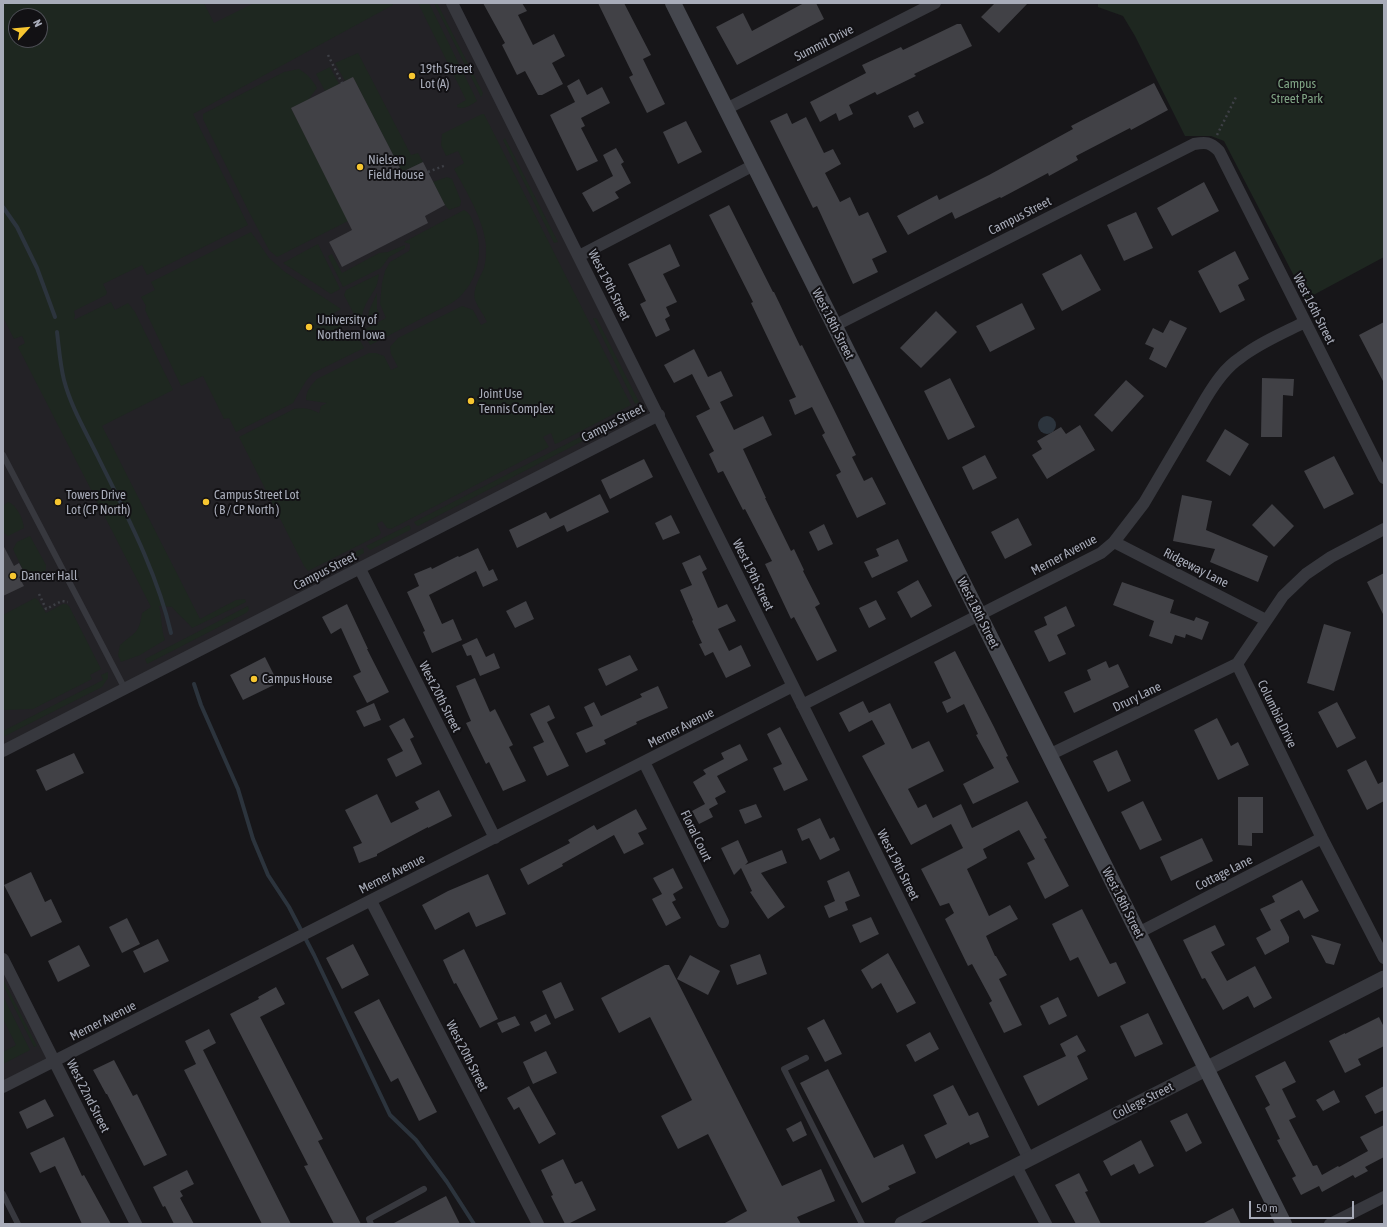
<!DOCTYPE html>
<style>
body{margin:0}
#map{position:relative;width:1387px;height:1227px;overflow:hidden;background:#171619;font-family:"Asap Condensed",sans-serif}
canvas{display:block}
.frame{position:absolute;inset:0;border:4px solid #a8acb9;pointer-events:none}
.north{position:absolute;left:8px;top:8px;width:40px;height:40px;box-sizing:border-box;background:#121114;border:1px solid #4e4f56;border-radius:50%;rotate:63deg;font-size:11px;font-weight:700;line-height:16px;text-align:center;color:#a8acb9}
.north::after{content:'';display:block;margin:auto;width:14px;height:18px;background:#f7c630;clip-path:polygon(50% 0,100% 100%,50% 72%,0 100%)}
.scale{position:absolute;left:1249px;top:1201px;width:105px;height:18px;box-sizing:border-box;border:2px solid #a8acb9;border-top:0;padding-left:5px;font-size:12px;line-height:14px;white-space:nowrap;color:#a8acb9;-webkit-text-stroke:3px #121114;paint-order:stroke}
</style>
<div id="map">
<canvas width="1387" height="1227"></canvas>
<div class="frame"></div>
<div class="north">N</div>
<div class="scale">50 m</div>
</div>
<script>
const ctx = document.querySelector('canvas').getContext('2d');
ctx.lineJoin = 'round';
function fillPath(path, color) { ctx.fillStyle = color; ctx.fill(path, 'evenodd'); }
function stroke(path, color, width, dash) { ctx.strokeStyle = color; ctx.lineWidth = width; ctx.lineCap = dash ? 'butt' : 'round'; ctx.setLineDash(dash || []); ctx.stroke(path); }
function drawText(font, color, halo, rows, align = 'center') {
  ctx.font = font + ' "Asap Condensed",sans-serif'; ctx.lineWidth = 4; ctx.setLineDash([]); ctx.textBaseline = 'middle'; ctx.strokeStyle = halo; ctx.fillStyle = color; for (const [text, x, y, turn = 0] of rows) {
    ctx.save(); ctx.translate(x, y); ctx.rotate((+turn || 0) * Math.PI / 180); ctx.textAlign = isNaN(turn) ? turn : align; if (halo) ctx.strokeText(text, 0, 0); ctx.fillText(text, 0, 0); ctx.restore();
  }
}
fillPath(new Path2D(`
 M 3,3 L 449,3 L 650,398 L 649,413 L 640,425 L 3,751 ZM 16,16 L 40,16 L 40,40 L 16,40 Z
 M 3,959 L 54,1061 L 3,1087 Z`), '#232226');
fillPath(new Path2D(`
 M 3,3 L 204,3 L 214,23 L 254,3 L 392,3 L 393,5 L 193,114 L 248,225 L 147,275 L 142,265 L 103,284 L 107,292 L 106,295 L 74,311 L 75,315 L 74,320 L 111,302 L 115,310 L 128,303 L 135,312 L 173,390 L 102,426 L 200,619 L 236,600 L 245,599 L 246,602 L 192,628 C 186,620 178,615 172,607 L 159,606 C 162,617 161,630 165,640 L 140,655 L 121,662 L 118,655 L 120,645 C 135,632 139,634 142,613 L 151,607 L 18,347 L 25,343 L 22,336 L 14,339 L 3,317 ZM 16,16 L 40,16 L 40,40 L 16,40 Z
 M 418,3 L 429,3 L 477,101 C 471,105 464,110 457,107 L 457,105 L 466,100 Z
 M 434,3 L 437,3 L 483,93 L 482,96 L 481,97 Z
 M 1098,3 L 1384,3 L 1384,257 L 1306,299 L 1224,141 L 1211,136 L 1185,136 L 1135,36 L 1123,16 L 1098,7 Z
 M 358,53 L 411,155 L 418,153 L 423,162 L 402,172 L 353,77 L 345,81 L 335,63 Z
 M 330,67 L 339,84 L 325,91 L 316,74 Z
 M 299,69 C 307,74 312,79 317,88 L 308,100 L 291,108 L 348,221 L 277,257 L 269,250 L 249,212 L 203,119 L 203,114 L 284,72 Z
 M 482,114 L 484,114 L 485,116 L 631,405 L 558,443 L 555,444 L 551,433 L 543,437 L 549,447 L 391,529 L 387,528 L 382,521 L 377,524 L 381,533 L 379,535 L 308,571 L 304,566 L 239,437 L 294,409 C 304,407 311,409 319,413 L 321,406 L 327,403 L 306,400 C 306,391 311,385 317,379 L 369,353 L 376,353 L 384,356 L 391,370 L 398,367 L 391,354 L 390,347 L 398,338 L 462,306 L 473,310 L 481,325 L 487,322 C 484,315 478,308 475,300 C 472,289 480,278 484,268 C 486,261 486,253 486,246 C 484,220 466,191 454,169 L 464,163 L 458,151 L 446,156 L 441,145 L 442,134 Z
 M 505,138 L 558,242 L 554,243 L 503,140 Z
 M 447,177 L 452,179 L 461,201 L 460,206 L 449,210 L 445,205 L 433,182 Z
 M 464,210 C 470,213 472,219 474,225 C 486,253 476,289 450,304 L 370,345 L 344,295 L 346,290 L 379,274 C 378,278 378,283 376,287 C 369,299 356,315 365,329 L 386,318 L 380,304 L 382,283 L 385,271 L 390,262 L 409,251 L 410,248 L 410,244 L 404,242 Z
 M 251,232 L 269,258 L 285,272 L 341,309 L 334,313 L 345,335 L 355,331 L 364,348 L 313,373 L 306,381 L 293,403 L 236,432 L 229,418 L 224,419 L 203,376 L 181,386 L 145,310 L 146,306 L 141,297 L 155,290 L 151,282 Z
 M 318,244 L 340,289 L 331,294 L 283,263 Z
 M 405,245 L 405,248 L 389,257 L 381,268 L 343,287 L 328,256 L 332,254 L 342,273 L 379,253 L 388,252 Z
 M 377,293 L 377,309 L 380,314 L 367,322 L 369,311 Z
 M 593,318 L 595,318 L 597,319 L 639,402 L 635,404 Z
 M 633,410 L 635,414 L 418,526 L 416,525 L 414,522 Z
 M 8,502 C 17,505 23,519 24,528 L 8,536 L 3,532 L 3,506 Z
 M 409,525 L 411,528 L 410,530 L 370,550 L 366,546 Z
 M 30,536 L 46,565 L 46,570 L 35,577 L 30,578 L 25,574 L 13,549 L 17,542 Z
 M 363,548 L 364,553 L 298,585 L 294,583 Z
 M 35,598 L 38,600 L 46,613 L 63,604 L 66,604 L 69,606 L 101,669 L 90,675 L 92,679 L 33,709 L 3,710 L 3,615 Z
 M 248,606 L 249,610 L 246,613 L 147,664 L 145,659 Z
 M 108,672 L 108,678 L 102,687 L 3,737 L 3,731 L 103,680 L 101,675 Z
 M 3,979 L 37,1046 L 34,1047 L 3,985 Z
 M 3,996 L 30,1050 L 3,1064 L 3,1052 L 16,1045 L 3,1019 Z`), '#1e2720');
fillPath(new Path2D(`
 M1038 425a9 9 0 1 1 18 0a9 9 0 1 1-18 0Z`), '#2c343d');
stroke(new Path2D(`
 M 3,207 L 17,227 L 37,268 L 55,317
 M 57,332 C 59,348 60,364 64,380 C 71,407 86,432 98,457 C 126,514 157,572 171,633
 M 194,684 L 201,705 L 238,789 L 253,839 L 268,875 L 289,907 L 314,955 L 390,1115 L 416,1140 L 447,1182 L 474,1224`), '#2c343d', 4);
fillPath(new Path2D(`
 M 483,3 L 522,3 L 527,11 L 518,15 L 533,45 L 554,34 L 565,56 L 552,63 L 563,84 L 542,95 L 538,95 L 525,71 L 517,75 L 502,45 L 505,43 Z
 M 598,3 L 624,3 L 651,55 L 643,59 L 665,104 L 647,113 L 629,77 L 633,75 Z
 M 804,3 L 816,3 L 824,19 L 737,65 L 716,27 L 743,13 L 752,31 Z
 M 995,3 L 1028,3 L 999,33 L 981,17 Z
 M 957,24 L 961,24 L 972,46 L 914,74 L 916,76 L 877,95 L 875,92 L 849,105 L 853,114 L 839,121 L 836,113 L 820,122 L 810,102 L 866,73 L 862,65 L 901,47 L 903,50 Z
 M 353,77 L 402,172 L 423,162 L 445,205 L 425,216 L 428,223 L 342,267 L 329,242 L 352,230 L 291,108 Z
 M 579,79 L 587,95 L 602,87 L 610,103 L 581,118 L 585,126 L 581,128 L 598,161 L 577,171 L 550,115 L 575,102 L 567,86 Z
 M 1154,83 L 1168,110 L 1131,130 L 1130,128 L 1076,156 L 1078,160 L 1049,176 L 1048,173 L 1001,198 L 1000,197 L 955,219 L 952,212 L 908,235 L 897,216 L 937,195 L 939,200 L 989,175 L 1073,129 L 1071,126 Z
 M 918,111 L 924,123 L 914,128 L 908,116 Z
 M 787,113 L 792,124 L 806,117 L 824,153 L 833,149 L 841,164 L 825,173 L 840,202 L 850,197 L 859,216 L 868,212 L 887,252 L 872,259 L 878,272 L 853,284 L 817,206 L 813,208 L 770,121 Z
 M 686,121 L 702,152 L 678,164 L 663,132 Z
 M 616,148 L 624,162 L 621,164 L 631,183 L 615,192 L 619,198 L 593,212 L 582,193 L 613,176 L 603,155 Z
 M 1204,182 L 1219,211 L 1172,236 L 1157,208 Z
 M 729,205 L 773,292 L 774,292 L 800,346 L 802,345 L 839,420 L 856,455 L 852,457 L 864,481 L 872,477 L 886,504 L 857,518 L 836,475 L 841,472 L 822,435 L 825,433 L 812,407 L 795,415 L 789,400 L 796,397 L 751,303 L 753,302 L 709,215 Z
 M 1136,212 L 1153,248 L 1124,261 L 1107,225 Z
 M 670,244 L 680,266 L 663,274 L 677,302 L 666,307 L 670,316 L 665,319 L 670,330 L 656,337 L 640,304 L 646,301 L 628,264 Z
 M 1235,251 L 1249,279 L 1238,285 L 1245,300 L 1220,313 L 1198,271 Z
 M 1081,254 L 1101,290 L 1062,311 L 1042,274 Z
 M 1022,303 L 1035,329 L 990,352 L 976,326 Z
 M 936,311 L 957,332 L 921,368 L 900,348 Z
 M 1170,320 L 1187,328 L 1166,368 L 1149,359 L 1154,348 L 1145,344 L 1153,328 L 1163,333 Z
 M 1384,322 L 1384,383 L 1359,335 Z
 M 694,349 L 708,377 L 721,371 L 733,396 L 720,402 L 734,430 L 763,416 L 772,435 L 743,449 L 766,498 L 765,498 L 791,551 L 794,549 L 804,570 L 803,571 L 820,604 L 815,607 L 837,651 L 817,661 L 794,617 L 791,619 L 765,564 L 772,561 L 745,509 L 743,510 L 723,471 L 718,473 L 709,454 L 714,451 L 696,416 L 710,409 L 692,374 L 674,383 L 664,365 Z
 M 950,378 L 975,427 L 948,440 L 924,391 Z
 M 1262,378 L 1294,379 L 1293,396 L 1283,395 L 1282,437 L 1261,437 Z
 M 1126,380 L 1144,396 L 1112,432 L 1094,415 Z
 M 1080,425 L 1095,450 L 1047,479 L 1032,455 L 1042,449 L 1037,441 L 1061,427 L 1066,434 Z
 M 1225,429 L 1249,444 L 1230,476 L 1206,461 Z
 M 985,455 L 997,478 L 973,490 L 962,467 Z
 M 1334,456 L 1354,494 L 1324,509 L 1304,471 Z
 M 644,459 L 653,477 L 610,499 L 601,480 Z
 M 600,494 L 609,512 L 567,532 L 564,525 L 517,548 L 509,530 L 546,512 L 550,519 Z
 M 1182,495 L 1212,501 L 1206,530 L 1268,556 L 1258,582 L 1210,562 L 1215,549 L 1173,541 Z
 M 1272,504 L 1294,526 L 1274,547 L 1252,525 Z
 M 671,515 L 680,533 L 663,540 L 655,523 Z
 M 1018,518 L 1032,545 L 1005,559 L 991,532 Z
 M 824,524 L 833,544 L 818,551 L 809,532 Z
 M 898,539 L 908,561 L 872,578 L 864,562 L 879,556 L 876,549 Z
 M 3,545 L 14,566 L 19,563 L 25,574 L 19,577 L 24,586 L 3,596 Z
 M 478,548 L 489,571 L 493,569 L 498,580 L 483,587 L 476,571 L 429,595 L 442,624 L 453,619 L 462,640 L 432,653 L 423,632 L 425,631 L 407,592 L 419,586 L 414,574 L 431,567 L 432,569 L 458,556 L 459,557 Z
 M 700,555 L 707,569 L 702,572 L 718,608 L 727,604 L 736,621 L 718,629 L 729,651 L 741,645 L 751,666 L 726,678 L 713,652 L 705,656 L 699,644 L 702,643 L 692,621 L 693,620 L 680,590 L 692,585 L 682,563 Z
 M 1384,573 L 1384,616 L 1367,582 Z
 M 918,580 L 932,606 L 911,618 L 897,592 Z
 M 1122,582 L 1174,600 L 1170,613 L 1194,621 L 1196,617 L 1209,622 L 1202,640 L 1186,634 L 1185,638 L 1175,635 L 1172,644 L 1149,636 L 1154,621 L 1113,605 Z
 M 876,600 L 886,619 L 869,628 L 859,608 Z
 M 526,601 L 534,619 L 515,628 L 506,611 Z
 M 347,604 L 368,649 L 367,649 L 389,692 L 367,703 L 353,676 L 361,672 L 341,628 L 331,634 L 322,617 Z
 M 1066,606 L 1075,626 L 1057,635 L 1066,654 L 1049,662 L 1034,631 L 1047,625 L 1044,617 Z
 M 1324,624 L 1351,632 L 1334,691 L 1307,683 Z
 M 477,638 L 486,657 L 494,653 L 500,668 L 480,676 L 471,655 L 467,656 L 462,645 Z
 M 955,651 L 994,727 L 1008,756 L 1006,757 L 1019,782 L 973,804 L 963,784 L 994,768 L 976,735 L 978,734 L 964,704 L 947,713 L 942,702 L 951,698 L 934,662 Z
 M 630,655 L 638,670 L 606,686 L 598,669 Z
 M 265,657 L 278,683 L 243,700 L 230,675 Z
 M 1106,661 L 1109,668 L 1118,664 L 1129,687 L 1074,713 L 1064,692 L 1091,680 L 1087,670 Z
 M 475,678 L 490,712 L 495,709 L 513,745 L 509,747 L 526,781 L 503,791 L 489,762 L 486,764 L 466,723 L 471,721 L 456,686 Z
 M 658,686 L 668,708 L 636,722 L 637,724 L 604,740 L 606,744 L 586,753 L 576,733 L 593,726 L 584,707 L 594,702 L 601,716 L 642,697 L 640,694 Z
 M 863,701 L 869,713 L 890,703 L 912,749 L 929,741 L 944,771 L 908,789 L 918,808 L 926,804 L 933,818 L 961,804 L 972,828 L 1027,801 L 1047,838 L 1044,839 L 1069,886 L 1045,899 L 1027,863 L 1035,859 L 1019,830 L 983,849 L 987,858 L 967,869 L 989,916 L 1010,905 L 1018,919 L 986,936 L 995,956 L 996,956 L 1007,975 L 999,979 L 1022,1025 L 1004,1033 L 989,1003 L 992,1001 L 972,964 L 968,966 L 945,919 L 954,913 L 949,903 L 940,906 L 921,869 L 963,848 L 951,824 L 911,845 L 862,756 L 885,744 L 872,720 L 849,732 L 839,713 Z
 M 1337,702 L 1356,738 L 1337,748 L 1318,712 Z
 M 374,703 L 381,720 L 364,727 L 356,711 Z
 M 549,705 L 555,718 L 547,722 L 569,766 L 547,776 L 533,747 L 544,742 L 530,714 Z
 M 404,718 L 414,737 L 410,739 L 422,764 L 396,777 L 387,759 L 403,751 L 389,726 Z
 M 1217,718 L 1231,746 L 1238,742 L 1249,765 L 1218,780 L 1194,730 Z
 M 780,727 L 808,780 L 784,791 L 773,768 L 782,764 L 767,734 Z
 M 740,744 L 748,760 L 717,776 L 726,792 L 715,798 L 718,804 L 709,809 L 713,817 L 699,824 L 692,811 L 705,804 L 693,782 L 706,774 L 703,770 L 724,759 L 721,753 Z
 M 1117,750 L 1131,781 L 1108,792 L 1093,761 Z
 M 74,753 L 84,773 L 46,791 L 36,770 Z
 M 1366,760 L 1378,784 L 1384,781 L 1384,801 L 1367,810 L 1347,770 Z
 M 439,790 L 452,816 L 428,828 L 428,827 L 377,854 L 377,856 L 359,863 L 353,847 L 362,843 L 345,810 L 377,794 L 391,823 L 419,809 L 415,802 Z
 M 1238,797 L 1263,797 L 1263,833 L 1252,833 L 1252,846 L 1238,845 Z
 M 1143,801 L 1162,840 L 1140,850 L 1121,812 Z
 M 756,804 L 762,817 L 745,824 L 739,810 Z
 M 636,809 L 647,829 L 638,833 L 644,844 L 624,854 L 614,835 L 562,864 L 563,866 L 528,885 L 520,869 L 570,843 L 568,840 L 594,825 L 597,830 Z
 M 820,818 L 830,839 L 834,837 L 840,850 L 820,860 L 809,838 L 802,841 L 797,829 Z
 M 1202,838 L 1213,861 L 1171,881 L 1160,857 Z
 M 738,840 L 748,862 L 745,865 L 782,850 L 787,863 L 761,873 L 785,907 L 768,919 L 750,892 L 752,891 L 741,868 L 734,875 L 721,848 Z
 M 673,868 L 683,888 L 673,894 L 676,900 L 672,902 L 681,918 L 666,926 L 652,899 L 662,894 L 653,878 Z
 M 849,871 L 860,896 L 845,902 L 848,910 L 829,918 L 824,906 L 835,901 L 827,881 Z
 M 31,872 L 45,902 L 51,899 L 62,922 L 31,937 L 4,885 Z
 M 488,874 L 506,914 L 476,927 L 469,912 L 435,930 L 422,905 L 448,891 Z
 M 1302,880 L 1319,911 L 1304,919 L 1299,910 L 1280,920 L 1289,937 L 1289,942 L 1265,955 L 1256,938 L 1271,930 L 1260,909 L 1275,902 L 1272,896 Z
 M 1082,909 L 1110,964 L 1116,962 L 1126,983 L 1098,997 L 1078,957 L 1070,961 L 1052,924 Z
 M 871,917 L 879,934 L 860,943 L 852,925 Z
 M 127,918 L 140,944 L 122,953 L 109,927 Z
 M 1215,925 L 1225,945 L 1211,952 L 1227,981 L 1255,966 L 1272,998 L 1254,1008 L 1248,996 L 1223,1010 L 1205,978 L 1202,979 L 1183,940 Z
 M 1311,935 L 1341,944 L 1334,965 L 1326,963 Z
 M 158,939 L 169,961 L 144,973 L 133,951 Z
 M 353,944 L 369,975 L 342,989 L 326,958 Z
 M 79,945 L 90,966 L 58,982 L 48,961 Z
 M 464,949 L 498,1019 L 480,1028 L 456,983 L 454,984 L 443,960 Z
 M 888,953 L 916,1003 L 897,1013 L 881,983 L 872,989 L 861,970 Z
 M 760,954 L 767,974 L 737,985 L 730,965 Z
 M 690,955 L 720,971 L 708,995 L 677,979 Z
 M 665,965 L 669,965 L 782,1186 L 821,1169 L 835,1201 L 797,1217 L 801,1224 L 723,1224 L 747,1211 L 708,1134 L 678,1149 L 661,1116 L 692,1100 L 650,1017 L 619,1033 L 601,998 Z
 M 561,982 L 574,1010 L 555,1019 L 542,991 Z
 M 276,987 L 285,1004 L 260,1017 L 323,1139 L 318,1141 L 361,1224 L 334,1224 L 304,1166 L 308,1165 L 230,1014 L 259,999 L 258,997 Z
 M 1058,997 L 1067,1016 L 1049,1025 L 1040,1006 Z
 M 379,999 L 437,1112 L 419,1121 L 398,1078 L 391,1082 L 354,1012 Z
 M 1148,1013 L 1163,1044 L 1135,1057 L 1120,1026 Z
 M 546,1014 L 551,1024 L 535,1032 L 530,1022 Z
 M 515,1016 L 520,1025 L 502,1033 L 497,1023 Z
 M 1379,1017 L 1384,1027 L 1384,1046 L 1358,1059 L 1361,1065 L 1345,1073 L 1329,1041 L 1345,1033 L 1345,1034 Z
 M 824,1019 L 842,1054 L 825,1062 L 807,1028 Z
 M 209,1029 L 216,1043 L 203,1050 L 291,1224 L 262,1224 L 184,1070 L 196,1064 L 185,1041 Z
 M 930,1032 L 939,1049 L 915,1062 L 906,1045 Z
 M 1077,1035 L 1086,1051 L 1077,1056 L 1088,1079 L 1038,1106 L 1023,1076 L 1066,1056 L 1060,1044 Z
 M 546,1051 L 557,1073 L 533,1084 L 523,1062 Z
 M 114,1060 L 133,1096 L 137,1094 L 167,1155 L 144,1166 L 107,1094 L 106,1094 L 93,1070 Z
 M 1285,1061 L 1296,1082 L 1282,1089 L 1296,1117 L 1289,1120 L 1313,1166 L 1317,1165 L 1322,1175 L 1338,1166 L 1339,1167 L 1368,1151 L 1360,1137 L 1384,1125 L 1384,1157 L 1365,1167 L 1368,1171 L 1355,1178 L 1353,1175 L 1322,1192 L 1319,1186 L 1301,1195 L 1292,1178 L 1296,1176 L 1277,1140 L 1280,1139 L 1265,1108 L 1270,1105 L 1255,1076 Z
 M 828,1069 L 874,1158 L 903,1144 L 916,1173 L 888,1186 L 890,1189 L 862,1203 L 800,1083 Z
 M 953,1085 L 969,1116 L 978,1112 L 989,1137 L 970,1145 L 969,1142 L 936,1159 L 924,1135 L 947,1124 L 933,1095 Z
 M 529,1086 L 556,1134 L 539,1144 L 519,1107 L 514,1110 L 507,1098 Z
 M 1384,1086 L 1384,1110 L 1375,1114 L 1365,1096 Z
 M 1334,1090 L 1340,1102 L 1323,1111 L 1316,1100 Z
 M 45,1099 L 54,1116 L 27,1129 L 19,1112 Z
 M 1187,1113 L 1202,1143 L 1186,1152 L 1170,1121 Z
 M 801,1121 L 807,1135 L 793,1142 L 786,1129 Z
 M 64,1137 L 82,1176 L 84,1175 L 111,1224 L 82,1224 L 55,1166 L 40,1173 L 30,1153 Z
 M 1141,1140 L 1154,1166 L 1139,1174 L 1134,1164 L 1111,1176 L 1103,1161 Z
 M 563,1159 L 575,1184 L 582,1181 L 596,1210 L 568,1224 L 565,1224 L 551,1196 L 553,1195 L 541,1170 Z
 M 187,1170 L 194,1184 L 180,1191 L 183,1196 L 180,1198 L 194,1224 L 174,1224 L 165,1206 L 163,1207 L 153,1187 Z
 M 1079,1173 L 1088,1191 L 1085,1192 L 1101,1224 L 1076,1224 L 1055,1185 Z
 M 446,1196 L 460,1224 L 392,1224 Z
 M 1233,1208 L 1241,1224 L 1202,1224 Z`), '#414146');
stroke(new Path2D(`
 M 328,55 L 342,83
 M 1217,135 L 1237,95
 M 428,172 L 446,165
 M 39,594 L 46,609 L 62,601 L 68,602`), '#3d3f45', 2.5, [2, 3]);
stroke(new Path2D(`
 M 3,455 L 125,689
 M 806,1058 L 784,1069 L 862,1224
 M 3,1194 L 18,1224
 M 371,1224 L 369,1219 L 424,1189`), '#37383e', 6);
stroke(new Path2D(`
 M 452,3 L 1029,1159
 M 726,109 L 935,3
 M 579,256 L 754,165
 M 834,326 L 1194,144 C 1206,142 1210,142 1219,151 L 1384,478
 M 1384,529 L 1331,557 L 1306,574 L 1283,596 L 1237,664 L 1322,838 L 1384,958
 M 1114,542 L 1266,620
 M 360,569 L 495,838
 M 802,705 L 1101,553 L 1114,542 L 1144,503 L 1206,398 C 1215,383 1225,368 1240,358 C 1259,343 1283,333 1305,322
 M 3,751 L 659,415
 M 1049,755 L 1237,664
 M 644,762 L 723,922
 M 371,901 L 538,1224
 M 1138,933 L 1322,838
 M 3,959 L 136,1224
 M 3,1087 L 793,686
 M 1016,1166 L 1046,1224
 M 1330,1224 L 1384,1197`), '#37383e', 12);
stroke(new Path2D(`
 M 902,1224 L 1384,978`), '#37383e', 15);
stroke(new Path2D(`
 M 673,3 L 1284,1224`), '#45474e', 16);
for (const [x, y, r, color] of [
 [412,76,4,"#f7c630"],
 [360,167,4,"#f7c630"],
 [309,327,4,"#f7c630"],
 [471,401,4,"#f7c630"],
 [58,502,4,"#f7c630"],
 [206,502,4,"#f7c630"],
 [13,576,4,"#f7c630"],
 [254,679,4,"#f7c630"]
]) { const dot = new Path2D(); dot.arc(x, y, r, 0, 2 * Math.PI); ctx.fillStyle = color; ctx.fill(dot); stroke(dot, '#121114', 1.5); }
drawText('13px', '#a8acb9', '#121114', [
 ["Summit Drive",824,43,-27],
 ["Campus Street",1020,216,-27],
 ["West 19th Street",609,285,63],
 ["West 16th Street",1314,309,63],
 ["West 18th Street",833,324,63],
 ["Campus Street",613,423,-27],
 ["Merner Avenue",1064,555,-28],
 ["Ridgeway Lane",1196,568,27],
 ["Campus Street",325,571,-27],
 ["West 19th Street",753,575,64],
 ["West 18th Street",978,613,63],
 ["West 20th Street",440,697,63],
 ["Drury Lane",1137,697,-26],
 ["Columbia Drive",1277,714,64],
 ["Merner Avenue",681,728,-27],
 ["Floral Court",696,836,64],
 ["West 19th Street",898,865,63],
 ["Cottage Lane",1224,873,-27],
 ["Merner Avenue",392,874,-27],
 ["West 18th Street",1123,903,63],
 ["Merner Avenue",103,1021,-27],
 ["West 20th Street",467,1056,63],
 ["West 22nd Street",88,1096,63],
 ["College Street",1143,1101,-27]
]);
drawText('13px', '#a8acb9', '#121114', [
 ["19th Street",420,69],
 ["Lot (A)",420,84],
 ["Nielsen",368,160],
 ["Field House",368,175],
 ["University of",317,320],
 ["Northern Iowa",317,335],
 ["Joint Use",479,394],
 ["Tennis Complex",479,409],
 ["Towers Drive",66,495],
 ["Lot (CP North)",66,510],
 ["Campus Street Lot",214,495],
 ["( B / CP North )",214,510],
 ["Dancer Hall",21,576],
 ["Campus House",262,679]
], 'left');
drawText('13px', '#7fa484', '#121114', [
 ["Campus",1297,84],
 ["Street Park",1297,99]
]);
</script>
